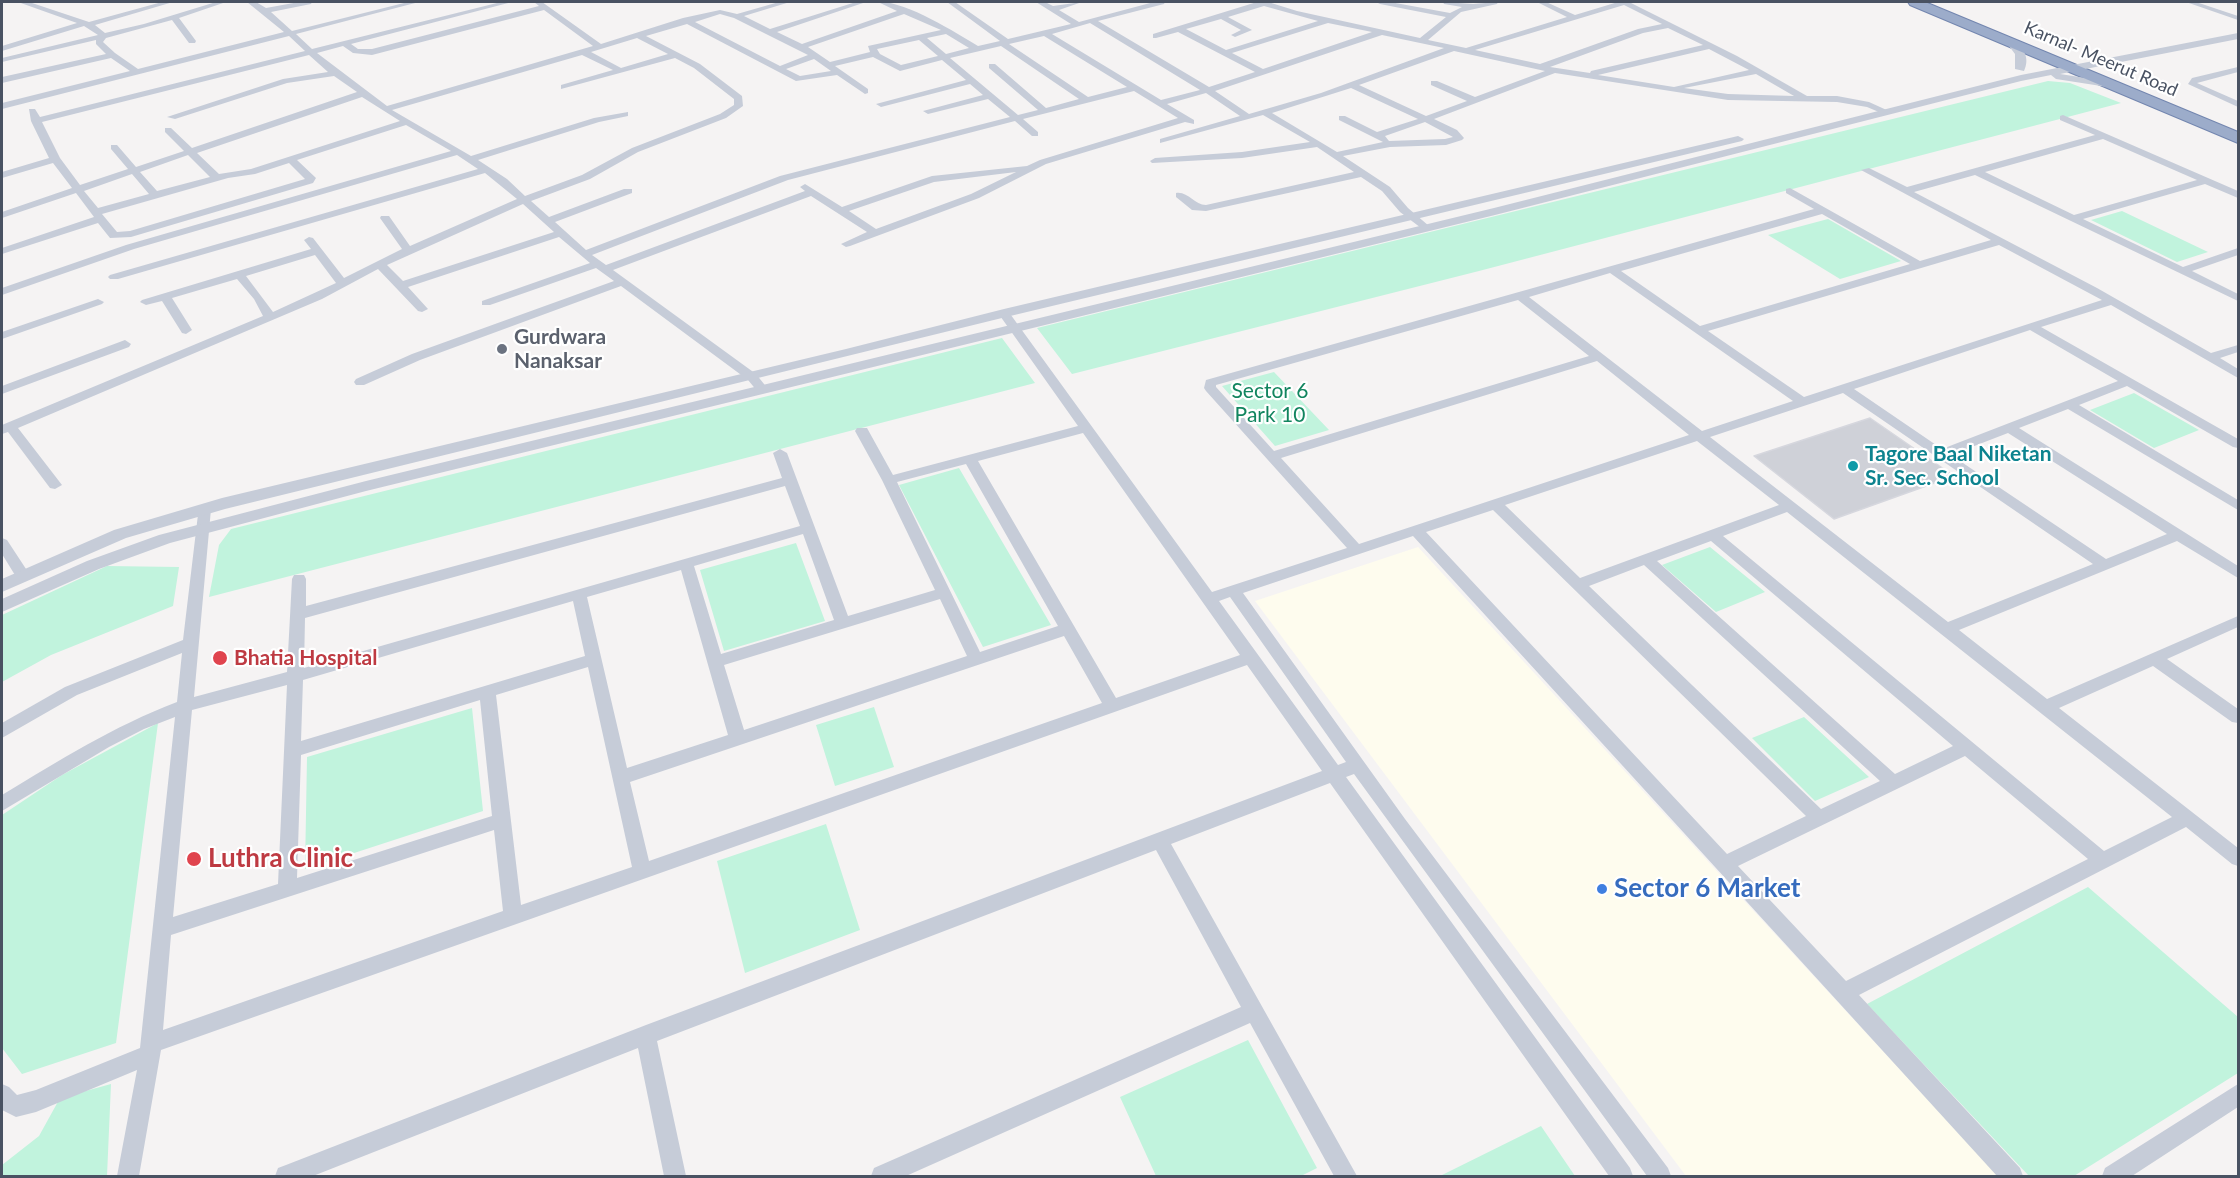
<!DOCTYPE html>
<style>
body{margin:0}
#map{position:relative;width:2240px;height:1178px;overflow:hidden;background:#f5f3f3;font-family:Lato,sans-serif}
canvas{display:block}
.frame{position:absolute;inset:0;border:3px solid #495262;pointer-events:none}
</style>
<div id="map">
<canvas width="2240" height="1178"></canvas>
<div class="frame"></div>
</div>
<script>
const ctx = document.querySelector('canvas').getContext('2d');
ctx.lineJoin = 'round';
function fillPath(path, color) { ctx.fillStyle = color; ctx.fill(path, 'evenodd'); }
function stroke(path, color, width, dash) { ctx.strokeStyle = color; ctx.lineWidth = width; ctx.lineCap = dash ? 'butt' : 'round'; ctx.setLineDash(dash || []); ctx.stroke(path); }
function drawText(font, color, halo, rows, align = 'center') {
  ctx.font = font + ' Lato,sans-serif'; ctx.lineWidth = 4.5; ctx.setLineDash([]); ctx.textBaseline = 'middle'; ctx.strokeStyle = halo; ctx.fillStyle = color; for (const [text, x, y, turn = 0] of rows) {
    ctx.save(); ctx.translate(x, y); ctx.rotate((+turn || 0) * Math.PI / 180); ctx.textAlign = isNaN(turn) ? turn : align; if (halo) ctx.strokeText(text, 0, 0); ctx.fillText(text, 0, 0); ctx.restore();
  }
}
fillPath(new Path2D(`
 M 1418,547 L 1998,1176 L 1686,1176 L 1255,601 Z`), '#fefcee');
fillPath(new Path2D(`
 M 2048,81 L 2070,83 L 2121,103 L 1479,271 L 1072,374 L 1037,328 Z
 M 2122,211 L 2208,252 L 2177,262 L 2091,220 Z
 M 1828,219 L 1901,261 L 1840,279 L 1768,235 Z
 M 1002,338 L 1035,383 L 209,597 L 219,545 L 231,529 Z
 M 1274,372 L 1329,430 L 1275,446 L 1222,386 Z
 M 2134,393 L 2199,430 L 2154,448 L 2090,410 Z
 M 959,468 L 1051,625 L 983,647 L 899,485 Z
 M 796,543 L 825,621 L 724,651 L 700,570 Z
 M 1710,547 L 1765,592 L 1716,612 L 1662,565 Z
 M 107,566 L 179,567 L 173,606 L 51,655 L 2,682 L 2,615 Z
 M 874,707 L 894,767 L 835,786 L 816,725 Z
 M 472,708 L 483,811 L 305,869 L 307,757 Z
 M 1804,717 L 1869,777 L 1815,801 L 1752,738 Z
 M 158,723 L 116,1043 L 22,1074 L 2,1048 L 2,815 L 62,775 Z
 M 826,824 L 860,930 L 745,973 L 717,861 Z
 M 2088,887 L 2238,1017 L 2238,1073 L 2074,1176 L 2029,1176 L 1867,1004 Z
 M 1248,1040 L 1317,1168 L 1301,1176 L 1156,1176 L 1120,1097 Z
 M 111,1084 L 107,1176 L 2,1176 L 2,1165 L 39,1136 L 60,1098 Z
 M 1541,1126 L 1575,1176 L 1440,1176 Z`), '#c1f3dd');
const building = new Path2D(`
 M 1870,418 L 1954,476 L 1834,519 L 1754,456 Z`);
fillPath(building, '#cfd1d8');
stroke(building, '#d6d7de', 1.5);
const trunk = new Path2D(`
 M 1908,2 L 1925,2 L 2238,132 L 2238,143 L 1910,5 Z`);
stroke(trunk, '#7386af', 2);
fillPath(new Path2D(`
 M 18,2 L 29,2 L 89,22 L 162,2 L 173,2 L 95,25 L 105,33 L 144,24 L 216,2 L 226,2 L 179,18 L 196,41 L 195,43 L 189,43 L 172,20 L 106,38 L 103,42 L 115,53 L 138,69 L 284,32 L 247,2 L 256,2 L 266,8 L 299,2 L 312,2 L 311,4 L 271,12 L 292,31 L 408,2 L 419,2 L 296,34 L 312,49 L 501,2 L 512,2 L 351,44 L 358,49 L 372,49 L 539,6 L 534,2 L 542,2 L 601,44 L 683,18 L 720,10 L 737,14 L 779,2 L 790,2 L 744,16 L 770,29 L 856,2 L 866,2 L 777,32 L 802,44 L 897,11 L 878,2 C 904,0 955,32 978,46 L 1000,41 L 947,2 L 955,2 L 1008,39 L 1071,24 L 1036,2 L 1045,2 L 1053,6 L 1082,2 L 1059,10 L 1079,22 L 1154,2 L 1165,2 L 1164,4 L 1098,21 L 1209,87 L 1255,72 L 1178,32 L 1156,38 L 1153,38 L 1153,34 L 1257,2 L 1268,2 L 1297,11 L 1420,38 L 1446,17 L 1380,4 L 1376,2 L 1390,2 L 1450,13 L 1462,7 L 1444,4 L 1443,2 L 1473,4 L 1498,2 L 1497,4 L 1461,12 L 1428,40 L 1466,48 L 1567,17 L 1537,2 L 1546,2 L 1575,15 L 1618,2 L 1629,2 L 1737,56 L 1807,96 L 1837,96 L 1869,102 L 1891,112 L 1886,115 L 1867,107 L 1837,102 L 1728,100 L 1555,73 L 1434,119 L 1457,130 L 1464,138 L 1462,140 L 1446,145 L 1390,147 L 1343,156 L 1390,187 L 1408,208 L 1429,226 L 1429,230 L 1425,231 L 1400,212 L 1382,191 L 1361,177 L 1206,211 L 1192,210 L 1176,197 L 1176,193 C 1188,191 1194,205 1206,205 L 1354,172 L 1317,147 L 1242,158 L 1152,163 L 1150,161 L 1155,158 L 1242,152 L 1310,142 L 1263,115 L 1160,143 L 1160,139 L 1240,116 L 1206,93 L 1167,104 L 1194,120 L 1194,124 L 1185,122 L 1046,164 L 979,198 L 850,246 L 846,247 L 841,244 L 867,232 L 811,196 L 613,270 L 756,374 L 768,389 L 766,392 L 758,392 L 748,380 L 621,286 L 420,360 L 364,385 L 356,385 L 354,382 L 356,379 L 412,354 L 614,281 L 596,268 L 490,305 L 482,305 L 482,301 L 590,263 L 559,237 L 408,287 L 428,309 L 422,312 L 418,311 L 378,269 L 322,299 L 18,428 L 62,485 L 55,489 L 50,488 L 8,432 L 2,434 L 2,425 L 263,316 L 254,299 L 237,279 L 172,298 L 192,330 L 186,334 L 182,333 L 162,301 L 146,305 L 140,302 L 142,300 L 311,249 L 304,240 L 309,237 L 313,238 L 344,278 L 402,249 L 380,218 L 381,216 L 389,216 L 410,246 L 517,199 L 485,173 L 118,279 L 110,279 L 108,277 L 110,275 L 478,169 L 457,155 L 134,249 L 2,295 L 2,288 L 126,245 L 451,151 L 406,125 L 297,160 L 316,178 L 313,183 L 131,237 L 110,238 L 98,223 L 2,254 L 2,248 L 94,217 L 76,193 L 2,218 L 2,212 L 72,188 L 53,163 L 2,178 L 2,172 L 49,158 L 31,121 L 29,109 L 35,109 L 40,117 L 305,51 L 289,36 L 2,109 L 2,103 L 130,71 L 111,58 L 2,83 L 2,77 L 106,54 L 96,44 L 96,40 L 2,62 L 2,58 L 98,35 L 84,26 L 2,51 L 2,46 L 77,23 ZM 1624,5 L 1662,24 L 1638,29 L 1540,64 L 1475,50 ZM 1264,6 L 1318,21 L 1226,50 L 1186,29 L 1221,19 L 1241,30 L 1231,35 L 1235,37 L 1252,30 L 1228,17 ZM 544,10 L 593,46 L 387,106 L 317,53 L 343,46 L 353,53 L 372,55 ZM 720,14 L 734,18 L 808,55 L 780,66 L 695,22 ZM 904,14 L 941,30 L 868,46 L 870,52 L 830,62 L 808,47 ZM 1090,23 L 1200,90 L 1161,100 L 1052,34 ZM 1328,23 L 1372,32 L 1263,69 L 1232,53 ZM 687,24 L 796,81 L 837,75 L 865,94 L 868,93 L 868,89 L 835,66 L 873,57 L 900,71 L 942,60 L 966,80 L 876,104 L 881,107 L 970,84 L 983,95 L 923,111 L 928,114 L 988,99 L 1010,117 L 780,176 L 586,250 L 555,222 L 632,193 L 632,189 L 624,189 L 549,217 L 531,201 L 590,179 L 638,152 L 726,118 L 743,106 L 742,96 L 700,64 L 646,36 ZM 1668,28 L 1703,45 L 1591,71 L 1590,73 L 1550,67 L 1643,33 ZM 946,34 L 969,48 L 946,54 L 927,38 ZM 1382,35 L 1444,48 L 1321,93 L 1249,114 L 1215,91 ZM 1044,36 L 1127,87 L 1088,97 L 1009,44 ZM 637,38 L 668,54 L 621,68 L 591,52 ZM 919,40 L 938,56 L 901,65 L 880,54 L 877,49 ZM 1001,46 L 1079,99 L 1046,108 L 995,64 L 989,64 L 989,68 L 1038,110 L 1018,115 L 950,58 ZM 1709,49 L 1749,70 L 1674,87 L 1598,75 ZM 1454,51 L 1545,71 L 1475,97 L 1437,81 L 1431,81 L 1431,85 L 1467,101 L 1426,116 L 1359,85 ZM 309,55 L 328,72 L 283,79 L 167,117 L 175,119 L 287,83 L 334,76 L 357,92 L 192,148 L 171,128 L 165,128 L 165,132 L 184,151 L 136,167 L 117,145 L 111,145 L 111,149 L 128,169 L 80,185 L 60,158 L 42,122 ZM 582,55 L 613,70 L 561,85 L 561,89 L 675,58 L 694,68 L 734,99 L 734,105 L 720,114 L 632,148 L 582,175 L 525,196 L 507,179 L 478,160 L 599,122 L 628,116 L 628,112 L 594,118 L 471,156 L 392,110 ZM 814,59 L 831,71 L 800,76 L 786,69 ZM 1756,74 L 1794,96 L 1728,94 L 1684,88 ZM 1351,88 L 1418,119 L 1377,132 L 1345,116 L 1339,116 L 1339,120 L 1383,142 L 1337,152 L 1272,113 ZM 1134,91 L 1178,118 L 1040,160 L 1027,166 L 932,176 L 842,207 L 805,184 L 800,187 L 805,191 L 606,265 L 592,255 L 788,180 L 1015,121 L 1032,136 L 1038,136 L 1038,132 L 1023,119 ZM 362,97 L 400,121 L 251,169 L 219,174 L 197,153 ZM 1425,122 L 1453,137 L 1445,139 L 1389,141 L 1385,136 ZM 188,155 L 210,177 L 157,191 L 140,172 ZM 289,163 L 305,179 L 130,231 L 117,232 L 102,214 L 228,178 L 255,174 ZM 1016,172 L 971,194 L 876,229 L 849,211 L 934,182 ZM 132,174 L 149,194 L 98,208 L 84,191 ZM 523,204 L 554,232 L 403,281 L 387,265 ZM 315,255 L 336,283 L 273,312 L 246,276 Z
 M 2186,2 L 2196,2 L 2238,16 L 2238,20 Z
 M 2238,67 L 2238,72 L 2197,83 L 2238,101 L 2238,107 L 2188,84 L 2192,78 Z
 M 2063,115 L 2238,191 L 2238,198 L 2205,184 L 2083,219 L 2183,267 L 2238,248 L 2238,255 L 2192,271 L 2238,294 L 2238,301 L 1975,175 L 1914,192 L 2097,288 L 2211,353 L 2238,345 L 2238,352 L 2220,358 L 2238,369 L 2238,378 L 2111,305 L 2041,327 L 2238,439 L 2238,448 L 2233,447 L 2127,386 L 2079,405 L 2238,500 L 2238,510 L 2068,409 L 2019,428 L 2238,566 L 2238,578 L 2177,541 L 1959,630 L 2047,699 L 2238,616 L 2238,627 L 2167,659 L 2238,709 L 2238,723 L 2232,722 L 2153,666 L 2059,708 L 2238,848 L 2238,866 L 2232,864 L 2186,827 L 1859,995 L 2020,1168 L 2023,1176 L 1997,1176 L 1413,536 L 1243,593 L 1405,819 L 1668,1168 L 1671,1176 L 1647,1176 L 1354,774 L 1346,777 L 1630,1168 L 1633,1176 L 1609,1176 L 1330,783 L 1171,844 L 1357,1176 L 1334,1176 L 1250,1023 L 906,1176 L 871,1176 L 874,1168 L 1241,1007 L 1156,850 L 657,1041 L 686,1176 L 664,1176 L 638,1048 L 313,1176 L 275,1176 L 278,1168 L 286,1165 L 646,1025 L 1322,771 L 1247,665 L 161,1050 L 139,1176 L 117,1176 L 137,1070 L 36,1112 L 16,1117 L 2,1110 L 2,1084 L 9,1087 L 17,1095 L 36,1090 L 140,1048 L 175,717 L 144,729 L 109,747 L 2,811 L 2,795 C 60,760 112,727 177,702 L 182,653 L 77,695 L 2,738 L 2,723 L 65,687 L 183,640 L 199,506 L 209,506 L 211,509 L 194,697 L 287,672 L 292,579 L 294,575 L 304,575 L 306,579 L 306,606 L 782,478 L 773,453 L 780,449 L 787,453 L 848,616 L 935,590 L 882,480 L 855,431 L 857,428 L 867,428 L 893,475 L 1078,426 L 998,313 L 1004,310 L 1008,311 L 1212,592 L 1347,548 L 1206,391 L 1204,388 L 1206,380 L 1814,209 L 1786,193 L 1786,189 L 1790,188 L 1920,261 L 1991,240 L 1861,170 L 1869,168 L 1907,187 L 2095,135 L 2060,120 L 2060,116 ZM 2103,139 L 2197,180 L 2074,215 L 1985,172 ZM 1822,214 L 1910,264 L 1700,326 L 1621,271 ZM 1999,245 L 2102,300 L 1804,397 L 1708,331 ZM 1610,273 L 1793,401 L 1702,431 L 1529,297 ZM 1518,300 L 1589,356 L 1274,451 L 1216,387 L 1216,385 ZM 2030,330 L 2118,381 L 1942,449 L 1854,389 ZM 1597,361 L 1689,435 L 1359,544 L 1281,458 ZM 1843,393 L 2093,564 L 1948,622 L 1710,437 ZM 1083,433 L 1240,655 L 1116,698 L 978,461 ZM 2008,433 L 2167,534 L 2106,559 L 1951,455 ZM 1697,441 L 1779,505 L 1580,578 L 1505,505 ZM 966,464 L 1058,626 L 980,652 L 897,482 ZM 785,486 L 800,526 L 304,668 L 305,618 ZM 1493,510 L 1806,816 L 1727,854 L 1426,532 ZM 1787,512 L 2172,817 L 2104,851 L 1723,536 ZM 803,534 L 834,620 L 721,654 L 694,566 ZM 1711,541 L 1953,746 L 1895,774 L 1657,561 ZM 1644,565 L 1880,781 L 1821,809 L 1589,586 ZM 681,570 L 728,735 L 627,768 L 587,597 ZM 1230,597 L 1346,762 L 1338,765 L 1219,601 ZM 940,599 L 967,656 L 744,730 L 724,665 ZM 573,601 L 585,656 L 301,741 L 303,680 ZM 1064,636 L 1102,703 L 649,861 L 630,782 ZM 588,667 L 632,867 L 521,905 L 496,695 ZM 287,685 L 278,884 L 173,917 L 192,710 ZM 480,700 L 492,816 L 297,878 L 301,755 ZM 1965,756 L 2088,859 L 1846,981 L 1738,866 ZM 494,830 L 503,911 L 163,1030 L 171,935 Z
 M 98,299 L 104,302 L 102,304 L 2,339 L 2,332 Z
 M 125,340 L 131,344 L 129,347 L 2,394 L 2,386 Z
 M 2,538 L 7,540 L 28,572 L 30,576 L 28,580 L 18,580 L 2,554 Z
 M 2238,1084 L 2238,1107 L 2132,1176 L 2102,1176 L 2105,1168 Z`), '#c6ccd8');
fillPath(new Path2D(`
 M 2238,33 L 2238,39 L 2060,74 L 2118,83 L 2118,87 L 2114,88 L 2056,79 L 2051,75 L 2021,81 L 1495,215 L 366,491 L 170,543 L 99,569 L 2,612 L 2,599 L 87,561 L 159,535 L 366,481 L 1494,208 L 2021,75 Z
 M 2007,40 L 2015,40 C 2024,49 2030,58 2024,71 L 2015,69 L 2015,54 L 2006,42 Z
 M 1738,136 L 1744,139 L 1742,141 L 1006,317 L 225,509 L 126,538 L 2,592 L 2,579 L 114,530 L 222,498 L 846,349 L 1004,309 Z`), '#c6ccd8');
fillPath(trunk, '#9cacca');
for (const [x, y, r, color] of [
 [502,349,6,"#6b7280"],
 [1853,466,6,"#0f9aa8"],
 [220,658,8,"#e0444e"],
 [194,859,8,"#e0444e"],
 [1602,889,6,"#3f7fe0"]
]) { const dot = new Path2D(); dot.arc(x, y, r, 0, 2 * Math.PI); ctx.fillStyle = color; ctx.fill(dot); stroke(dot, '#fff', 2); }
drawText('18px', '#495262', '#fff', [
 ["Karnal- Meerut Road",2101,59,23]
]);
drawText('bold 21px', '#5b616d', '#fff', [
 ["Gurdwara",514,337],
 ["Nanaksar",514,361]
], 'left');
drawText('21px', '#12855f', '#fff', [
 ["Sector 6",1270,391],
 ["Park 10",1270,415]
]);
drawText('bold 21px', '#0d838f', '#fff', [
 ["Tagore Baal Niketan",1865,454],
 ["Sr. Sec. School",1865,478]
], 'left');
drawText('bold 21px', '#be3a42', '#fff', [
 ["Bhatia Hospital",234,658]
], 'left');
drawText('bold 26px', '#be3a42', '#fff', [
 ["Luthra Clinic",208,859]
], 'left');
drawText('bold 26px', '#366cbe', '#fff', [
 ["Sector 6 Market",1614,889]
], 'left');
</script>
